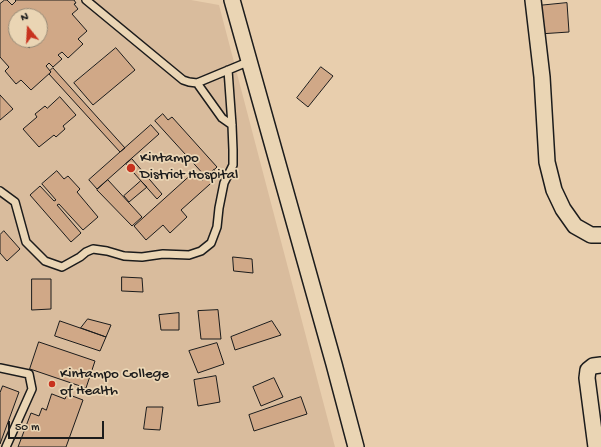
<!DOCTYPE html>
<style>
body{margin:0}
#map{position:relative;width:601px;height:447px;overflow:hidden;background:#e8cead;font-family:"Gochi Hand",sans-serif}
canvas{display:block}
.north{position:absolute;left:8px;top:8px;width:40px;height:40px;box-sizing:border-box;background:#ead5b4;border:1px solid #988b77;border-radius:50%;rotate:342deg;font-size:11px;font-weight:700;line-height:16px;text-align:center;color:#1c1c1c}
.north::after{content:'';display:block;margin:auto;width:14px;height:18px;background:#c8321e;clip-path:polygon(50% 0,100% 100%,50% 72%,0 100%)}
.scale{position:absolute;left:8px;top:421px;width:96px;height:18px;box-sizing:border-box;border:2px solid #1c1c1c;border-top:0;padding-left:5px;font-size:12px;line-height:14px;white-space:nowrap;color:#1c1c1c;-webkit-text-stroke:3px #ead5b4;paint-order:stroke}
</style>
<div id="map">
<canvas width="601" height="447"></canvas>
<div class="north">N</div>
<div class="scale">50 m</div>
</div>
<script>
const ctx = document.querySelector('canvas').getContext('2d');
ctx.lineJoin = 'round';
function fillPath(path, color) { ctx.fillStyle = color; ctx.fill(path, 'evenodd'); }
function stroke(path, color, width, dash) { ctx.strokeStyle = color; ctx.lineWidth = width; ctx.lineCap = dash ? 'butt' : 'round'; ctx.setLineDash(dash || []); ctx.stroke(path); }
function drawText(font, color, halo, rows, align = 'center') {
  ctx.font = font + ' "Gochi Hand",sans-serif'; ctx.lineWidth = 3.5; ctx.setLineDash([]); ctx.textBaseline = 'middle'; ctx.strokeStyle = halo; ctx.fillStyle = color; for (const [text, x, y, turn = 0] of rows) {
    ctx.save(); ctx.translate(x, y); ctx.rotate((+turn || 0) * Math.PI / 180); ctx.textAlign = isNaN(turn) ? turn : align; if (halo) ctx.strokeText(text, 0, 0); ctx.fillText(text, 0, 0); ctx.restore();
  }
}
fillPath(new Path2D(`
 M 0,0 L 191,0 L 219,5 L 335,447 L 0,447 ZM 16,16 L 40,16 L 40,40 L 16,40 Z`), '#d9bc9d');
const building = new Path2D(`
 M 5,0 L 7,0 L 12,5 L 16,1 L 15,0 L 74,0 L 76,3 L 74,4 L 78,9 L 72,14 L 87,31 L 78,39 L 83,44 L 68,58 L 62,52 L 58,55 L 62,59 L 53,67 L 49,63 L 46,66 L 51,72 L 31,90 L 21,80 L 16,84 L 5,71 L 9,67 L 0,57 L 0,4 ZM 16,16 L 40,16 L 40,28 L 45,34 L 40,38 L 40,40 L 38,40 L 29,48 L 22,40 L 16,40 Z
 M 567,3 L 569,32 L 539,34 L 537,6 Z
 M 116,48 L 135,70 L 93,105 L 74,83 Z
 M 321,67 L 333,76 L 308,107 L 297,98 Z
 M 53,68 L 125,148 L 120,152 L 49,74 L 51,72 L 50,71 Z
 M 0,95 L 13,109 L 0,120 Z
 M 60,97 L 76,115 L 63,126 L 65,129 L 56,137 L 54,135 L 39,147 L 23,129 L 37,117 L 35,114 L 45,106 L 47,108 Z
 M 163,114 L 168,120 L 172,117 L 217,167 L 206,177 L 155,121 Z
 M 151,125 L 159,134 L 97,189 L 89,180 Z
 M 132,159 L 162,194 L 157,199 L 126,164 Z
 M 214,170 L 219,176 L 181,210 L 187,217 L 170,233 L 163,225 L 146,240 L 134,226 L 195,171 L 202,180 Z
 M 57,171 L 64,179 L 68,176 L 80,189 L 77,192 L 98,217 L 83,230 L 59,204 L 57,205 L 81,233 L 71,242 L 30,195 L 40,186 L 54,201 L 56,200 L 42,184 Z
 M 108,180 L 142,217 L 132,226 L 97,190 Z
 M 141,181 L 147,187 L 129,202 L 124,196 Z
 M 4,231 L 20,249 L 7,261 L 0,253 L 0,235 Z
 M 233,257 L 252,259 L 253,273 L 234,271 Z
 M 122,277 L 142,278 L 143,292 L 122,291 Z
 M 32,279 L 51,279 L 51,309 L 32,310 Z
 M 218,310 L 221,339 L 201,339 L 198,311 Z
 M 179,313 L 179,330 L 161,330 L 159,315 Z
 M 88,319 L 111,325 L 106,337 L 81,328 Z
 M 60,321 L 106,337 L 100,351 L 55,336 Z
 M 272,321 L 281,335 L 235,350 L 231,337 Z
 M 39,342 L 95,361 L 86,388 L 30,369 Z
 M 217,343 L 224,364 L 198,373 L 189,351 Z
 M 216,376 L 220,402 L 198,406 L 194,380 Z
 M 274,378 L 283,397 L 261,406 L 253,387 Z
 M 3,386 L 19,392 L 0,444 L 0,393 Z
 M 52,394 L 65,399 L 67,394 L 83,400 L 66,447 L 18,447 L 31,413 L 39,416 L 42,408 L 46,410 Z
 M 301,397 L 307,414 L 254,431 L 249,415 Z
 M 147,407 L 163,407 L 160,430 L 144,429 Z`);
fillPath(building, '#d0a887');
stroke(building, '#1c1c1c', 1);
const service = new Path2D(`
 M 86,0 L 183,80 L 189,82 L 197,83 L 250,61
 M 197,83 L 222,118 L 232,125
 M 0,191 L 15,202 L 26,242 L 45,261 L 62,267 L 80,257 L 86,252 L 93,249 L 107,251 L 124,256 L 142,257 L 163,254 L 189,255 L 201,251 L 211,243 L 217,227 L 219,208 L 224,183 L 233,165 L 233,150 L 232,125 L 228,70
 M 0,368 L 29,374 L 32,389 L 6,447`);
const minor = new Path2D(`
 M 232,0 L 334,364 L 356,447
 M 533,0 L 542,77 L 547,162 L 554,190 L 563,209 L 575,226 L 591,235 L 601,235
 M 596,447 L 587,378 L 588,370 L 593,366 L 601,365`);
stroke(service, '#1c1c1c', 10);
stroke(minor, '#1c1c1c', 18);
stroke(service, '#ead5b4', 7);
stroke(minor, '#ead5b4', 15);
for (const [x, y, r, color] of [
 [131,168,5,"#c8321e"],
 [52,384,4,"#c8321e"]
]) { const dot = new Path2D(); dot.arc(x, y, r, 0, 2 * Math.PI); ctx.fillStyle = color; ctx.fill(dot); stroke(dot, '#ead5b4', 1.5); }
drawText('15px', '#1c1c1c', '#ead5b4', [
 ["Kintampo",140,159],
 ["District Hospital",140,176],
 ["Kintampo College",60,375],
 ["of Health",60,392]
], 'left');
</script>
